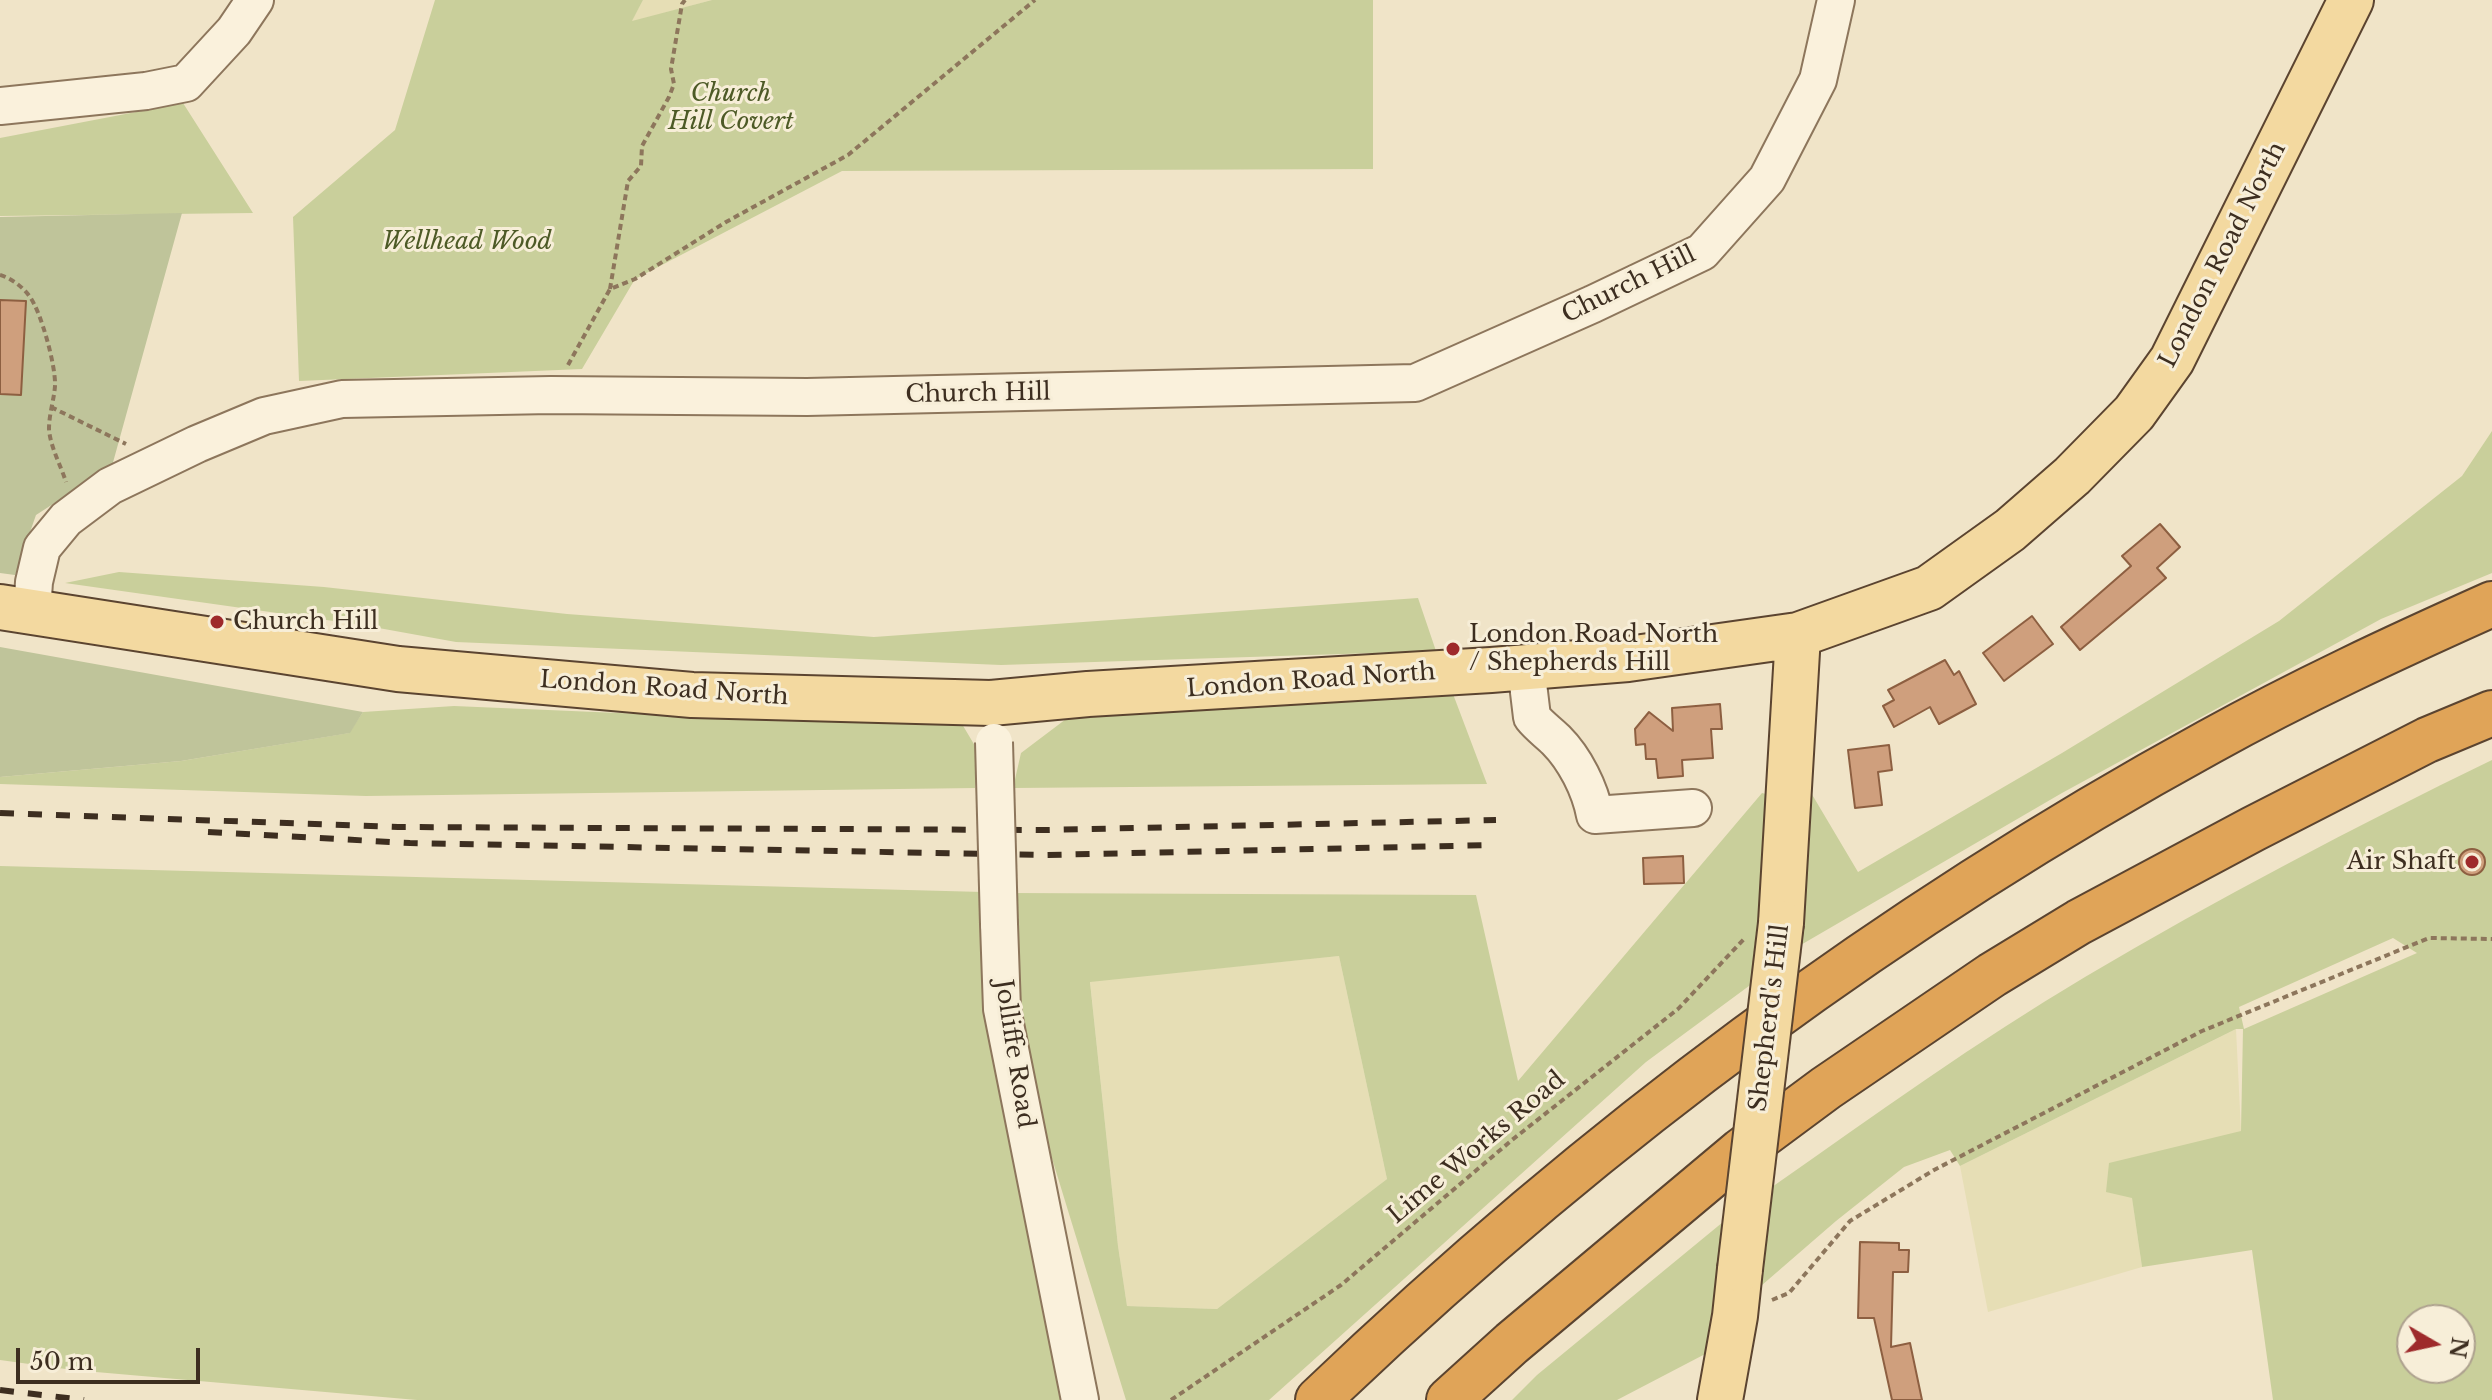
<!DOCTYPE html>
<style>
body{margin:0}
#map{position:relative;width:2492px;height:1400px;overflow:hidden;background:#f0e4c8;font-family:"Libre Baskerville",serif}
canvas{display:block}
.north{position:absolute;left:2396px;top:1304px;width:80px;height:80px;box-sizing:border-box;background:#f7eed8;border:2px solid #ada18e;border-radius:50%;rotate:99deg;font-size:22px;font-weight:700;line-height:32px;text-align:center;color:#3d2e20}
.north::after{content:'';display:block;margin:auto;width:28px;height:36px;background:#9e2a2b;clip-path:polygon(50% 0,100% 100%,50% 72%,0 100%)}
.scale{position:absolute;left:16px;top:1348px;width:184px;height:36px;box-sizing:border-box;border:4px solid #3d2e20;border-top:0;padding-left:10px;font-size:24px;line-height:28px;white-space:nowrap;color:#3d2e20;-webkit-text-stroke:6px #f7eed8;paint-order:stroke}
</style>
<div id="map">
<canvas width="2492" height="1400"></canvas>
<div class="north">N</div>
<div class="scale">50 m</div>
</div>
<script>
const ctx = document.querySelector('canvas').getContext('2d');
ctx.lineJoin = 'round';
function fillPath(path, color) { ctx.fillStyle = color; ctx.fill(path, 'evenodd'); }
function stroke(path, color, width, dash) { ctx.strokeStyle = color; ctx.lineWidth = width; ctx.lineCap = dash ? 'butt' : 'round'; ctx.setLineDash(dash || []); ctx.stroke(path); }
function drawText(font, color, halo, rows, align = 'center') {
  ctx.font = font + ' "Libre Baskerville",serif'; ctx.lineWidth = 6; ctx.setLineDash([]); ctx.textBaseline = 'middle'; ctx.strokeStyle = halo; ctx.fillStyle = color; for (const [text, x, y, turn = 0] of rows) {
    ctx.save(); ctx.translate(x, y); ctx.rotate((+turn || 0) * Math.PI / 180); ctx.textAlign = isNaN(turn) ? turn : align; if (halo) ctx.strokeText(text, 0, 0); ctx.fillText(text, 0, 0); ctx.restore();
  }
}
fillPath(new Path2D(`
 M 643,0 L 712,0 L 631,22 Z
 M 1339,956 L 1387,1179 L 1217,1309 L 1127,1306 L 1118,1246 L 1090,981 Z
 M 2236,1029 L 2241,1131 L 2132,1197 L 2142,1267 L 1988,1312 L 1960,1166 Z`), '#e6deb5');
fillPath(new Path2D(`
 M 435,0 L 643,0 L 632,21 L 712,0 L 1373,0 L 1373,169 L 842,171 L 635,279 L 582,369 L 299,381 L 293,217 L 395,130 Z
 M 183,103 L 253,213 L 0,216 L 0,138 Z
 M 2492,431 L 2492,573 L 2381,619 L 2062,793 L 1799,946 L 1807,786 L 1858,872 L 2062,753 L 2279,621 L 2462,476 Z
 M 119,572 L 324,587 L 567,614 L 874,637 L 1418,598 L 1436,651 L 1001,665 L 456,642 L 362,625 L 65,583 Z
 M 1453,694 L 1487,784 L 1013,788 L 1021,753 L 1070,716 Z
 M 454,706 L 830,722 L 962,724 L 978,751 L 975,788 L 366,796 L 0,784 L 0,777 L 181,761 L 349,733 L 363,712 Z
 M 2492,760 L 2492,1400 L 2273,1400 L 2252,1250 L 2142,1267 L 2132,1198 L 2106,1192 L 2109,1163 L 2241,1131 L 2243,1029 L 2236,1029 L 1960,1166 L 1950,1150 L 1904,1167 L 1836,1221 L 1754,1292 L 1772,1187 C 1875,1115 1977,1041 2085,977 C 2217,899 2354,827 2492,760 ZM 2393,938 L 2417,953 L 2244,1029 L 2239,1007 ZM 2412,1320 L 2460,1320 L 2460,1368 L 2412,1368 Z
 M 1762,793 L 1779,797 L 1753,983 L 1646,1062 L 1269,1400 L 1126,1400 L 1047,1142 L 1011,1010 L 1010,893 L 1476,895 L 1518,1081 ZM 1339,956 L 1387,1179 L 1217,1309 L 1127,1306 L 1118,1246 L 1090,982 Z
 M 0,866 L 983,892 L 1092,1400 L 417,1400 L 73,1370 L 0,1360 Z
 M 1723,1222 L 1709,1352 L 1617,1400 L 1512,1400 L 1537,1375 Z`), '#c9cf9b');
fillPath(new Path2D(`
 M 182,213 L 112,466 L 36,515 L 15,575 L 0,573 L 0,217 Z
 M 0,647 L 363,712 L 350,733 L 181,761 L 0,777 Z`), '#bfc49a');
const building = new Path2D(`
 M 0,300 L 26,301 L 21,395 L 0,394 Z
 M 2160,524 L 2180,547 L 2157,568 L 2166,578 L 2080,650 L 2061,627 L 2131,566 L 2122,556 Z
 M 2032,616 L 2053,644 L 2004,681 L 1983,653 Z
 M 1945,660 L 1954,675 L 1959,671 L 1976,704 L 1939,724 L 1930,707 L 1894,727 L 1883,706 L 1894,700 L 1888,690 Z
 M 1720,704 L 1722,729 L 1711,729 L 1713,758 L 1682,760 L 1683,776 L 1658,778 L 1656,759 L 1646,759 L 1645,744 L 1636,745 L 1635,729 L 1649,712 L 1673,731 L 1672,708 Z
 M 1889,745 L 1892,770 L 1878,772 L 1882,805 L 1855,808 L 1848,750 Z
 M2459 862a13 13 0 1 1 26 0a13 13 0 1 1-26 0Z
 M 1683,856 L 1684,883 L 1644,884 L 1643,858 Z
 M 1860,1242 L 1899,1243 L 1899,1250 L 1909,1250 L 1908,1272 L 1893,1272 L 1891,1347 L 1910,1343 L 1922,1400 L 1892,1400 L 1874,1318 L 1858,1318 Z`);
fillPath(building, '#cf9f7d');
stroke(building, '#8d5f41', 2);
const minor = new Path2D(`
 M 0,106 L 146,91 L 186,83 L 234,31 L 255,0
 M 32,612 L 34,582 L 42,548 L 66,519 L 110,486 L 197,444 L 264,416 L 342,399 L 551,395 L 807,397 L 1415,383 L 1593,304 L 1702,252 L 1767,179 L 1818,80 L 1836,0
 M 1526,667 L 1532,717 C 1539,726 1548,732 1556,740 C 1575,759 1590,789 1595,815 L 1693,808
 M 999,924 L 1002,1009 L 1080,1400`);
const major = new Path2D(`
 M 0,607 L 398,669 L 692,695 L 991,703 L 1088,694 L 1491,670 L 1628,659 L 1798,635 L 1929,588 L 2010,530 L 2072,476 L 2134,413 L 2172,360 L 2351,0
 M 1781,923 L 1798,635
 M 1720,1400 L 1735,1316 L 1740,1269`);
const highway = new Path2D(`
 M 1318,1400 C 1585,1144 1884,920 2209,742 C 2301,691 2396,647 2492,604
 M 1449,1400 L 1512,1343 L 1741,1151 L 1826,1088 L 1992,975 L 2079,922 L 2253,829 L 2427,740 L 2492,713`);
stroke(minor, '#8d765c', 40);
stroke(major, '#5b4430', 48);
stroke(highway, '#5b4430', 48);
stroke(new Path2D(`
 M 0,275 C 11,278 23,287 30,297 C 41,312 56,366 55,386 C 54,400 49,414 49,429 C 50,446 61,466 66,482
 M 610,289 L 628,181 L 641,166 L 642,146 L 669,97 L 674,84 L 671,69 L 682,4 L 685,0
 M 568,365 L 610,289 L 635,279 L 726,222 L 848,155 L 1035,0
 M 51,407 L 126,444
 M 1772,1300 L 1789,1293 L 1850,1221 L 1934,1170 L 2202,1031 L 2429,938 L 2492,939
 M 1171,1400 L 1341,1285 L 1512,1140 L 1678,1009 L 1744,939`), '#8d765c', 4, [6, 4]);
stroke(minor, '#faf1dc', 36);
stroke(major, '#f3d9a0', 44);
stroke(highway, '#e0a458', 44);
stroke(new Path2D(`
 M 0,813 L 398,827 L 1046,830 L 1496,820
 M 208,832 L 410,843 L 1045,855 L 1495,845
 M 0,1390 L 84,1400`), '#3d2e20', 6, [14, 14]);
const minorBridge = new Path2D(`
 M 994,742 L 999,924`);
const majorBridge = new Path2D(`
 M 1740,1269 L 1781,923`);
stroke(minorBridge, '#8d765c', 40, []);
stroke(majorBridge, '#5b4430', 48, []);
stroke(minorBridge, '#faf1dc', 36);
stroke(majorBridge, '#f3d9a0', 44);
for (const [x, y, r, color] of [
 [217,622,8,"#9e2a2b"],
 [1453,649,8,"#9e2a2b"],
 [2472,862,8,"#9e2a2b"]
]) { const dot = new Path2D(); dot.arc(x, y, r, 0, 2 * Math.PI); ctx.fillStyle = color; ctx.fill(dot); stroke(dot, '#f7eed8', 3); }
drawText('italic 24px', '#4d5a26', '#f7eed8', [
 ["Church",731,94],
 ["Hill Covert",731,122],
 ["Wellhead Wood",467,242]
]);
drawText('24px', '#3d2e20', '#f7eed8', [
 ["London Road North",2223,255,-63],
 ["Church Hill",1629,285,-26],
 ["Church Hill",978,394,-1],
 ["London Road North",1311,681,-4],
 ["London Road North",664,689,4],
 ["Shepherd's Hill",1770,1018,-83],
 ["Jolliffe Road",1014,1054,81],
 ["Lime Works Road",1477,1148,-40]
]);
drawText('24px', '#3d2e20', '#f7eed8', [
 ["Church Hill",233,622],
 ["London Road North",1469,635],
 ["/ Shepherds Hill",1469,663],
 ["Air Shaft",2456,862,"right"]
], 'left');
</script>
